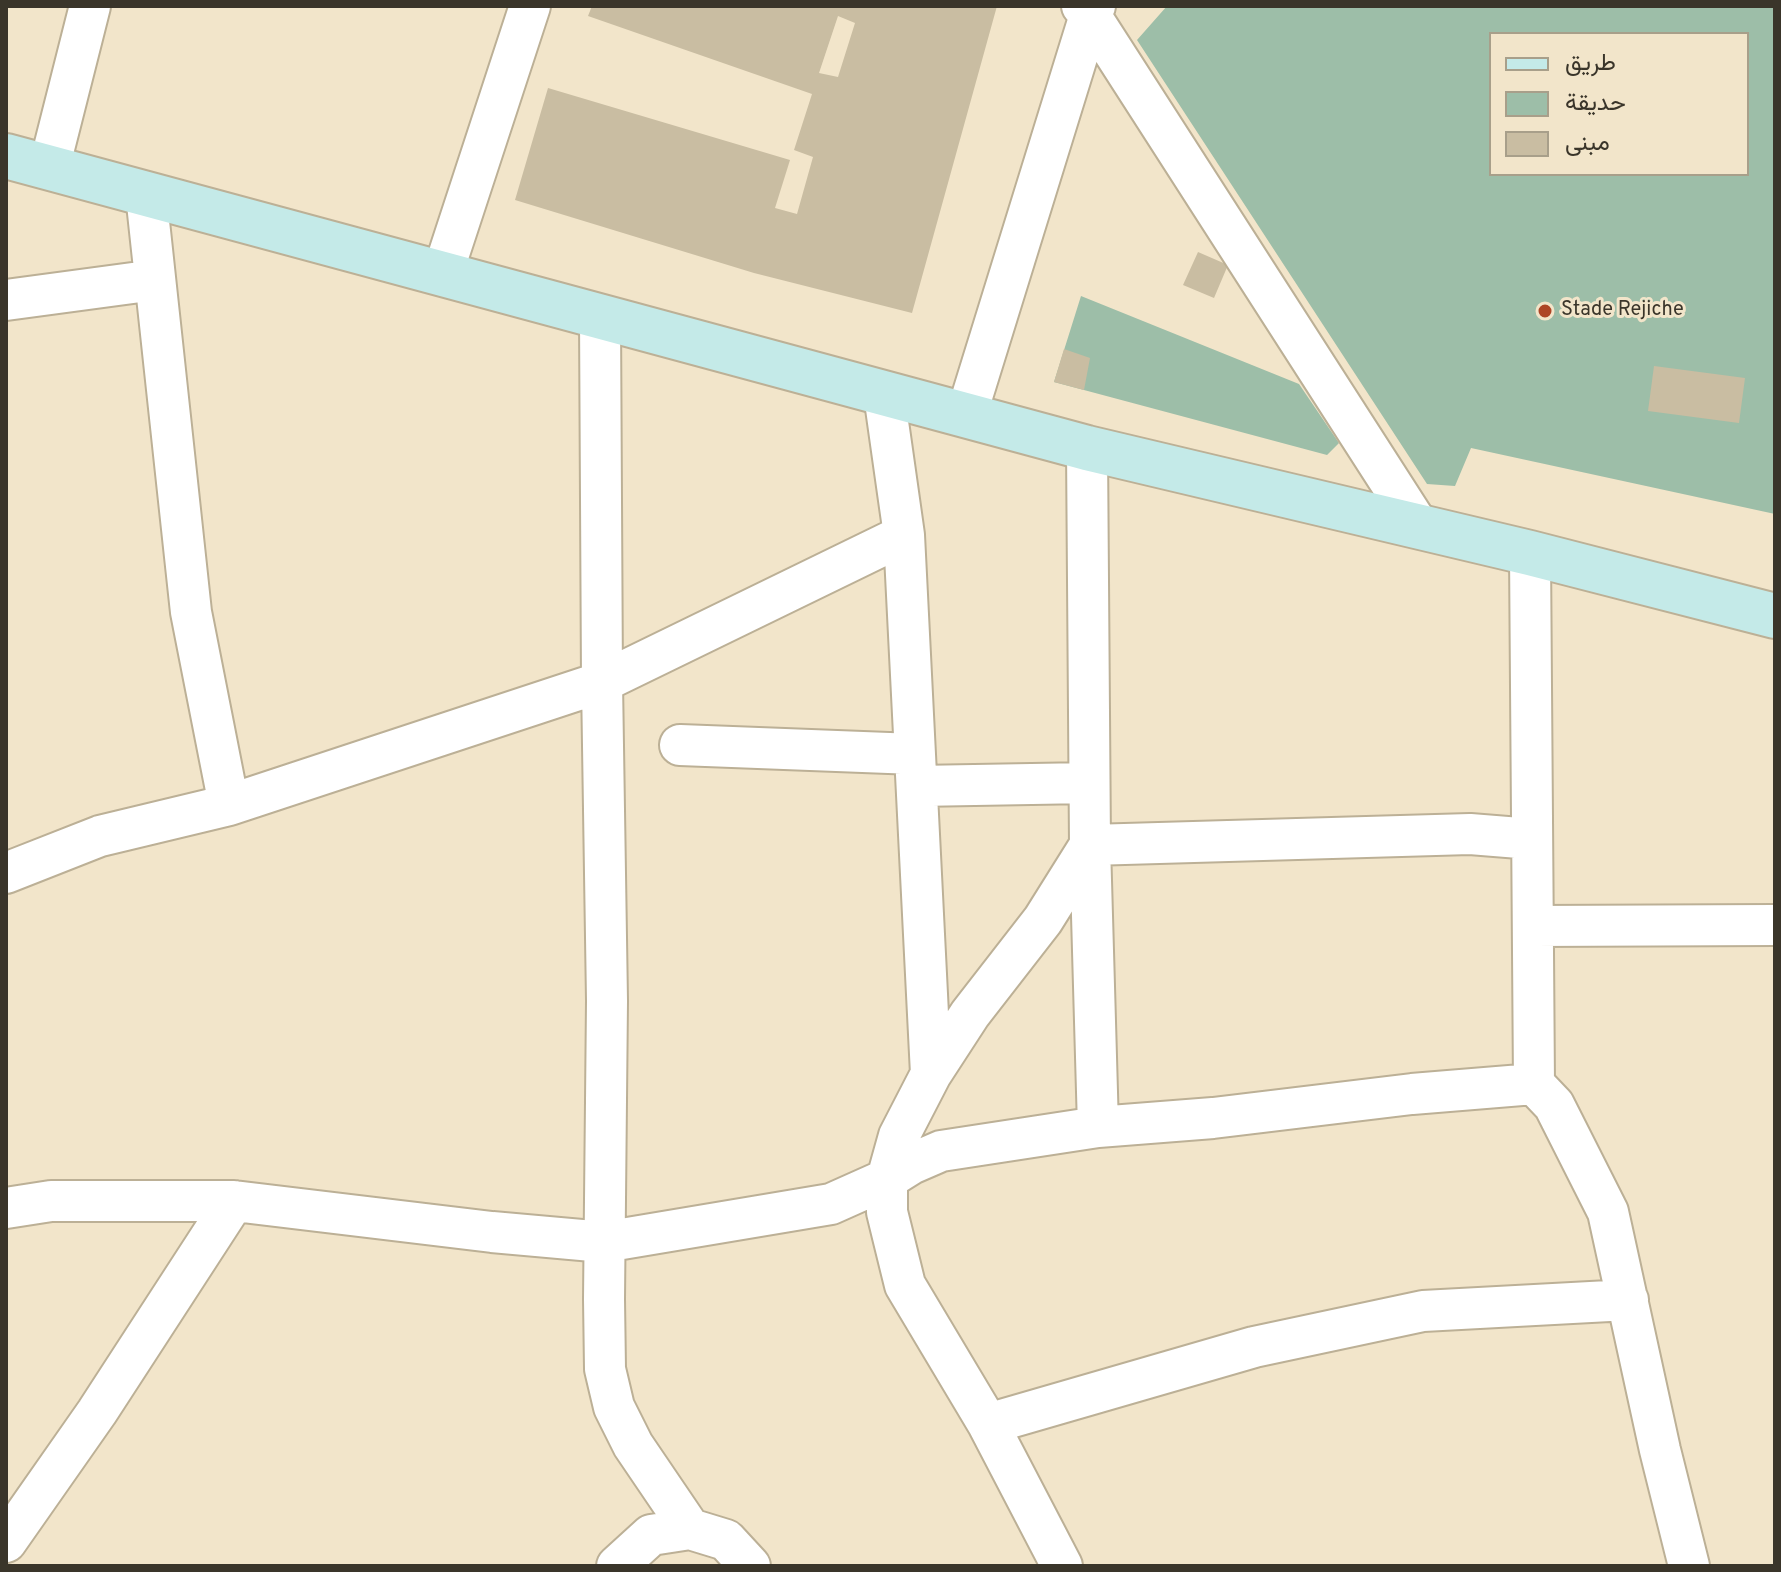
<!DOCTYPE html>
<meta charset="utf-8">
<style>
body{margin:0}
#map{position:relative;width:1781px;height:1572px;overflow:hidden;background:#f2e5ca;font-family:Overpass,Vazirmatn,sans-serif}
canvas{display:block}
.frame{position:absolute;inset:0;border:8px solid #3a352a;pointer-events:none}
.legend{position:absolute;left:1489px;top:32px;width:260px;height:144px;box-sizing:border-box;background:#f2e5ca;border:2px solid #a89f8a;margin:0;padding:10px 14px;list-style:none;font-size:24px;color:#3a352a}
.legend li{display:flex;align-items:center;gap:16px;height:40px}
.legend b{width:40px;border:2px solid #a89f8a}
</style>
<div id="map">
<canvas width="1781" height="1572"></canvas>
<div class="frame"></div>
<ul class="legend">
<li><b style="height:10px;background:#c4eae8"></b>طريق</li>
<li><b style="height:22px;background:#9dbea8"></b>حديقة</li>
<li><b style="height:22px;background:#c9bda2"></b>مبنى</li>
</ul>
</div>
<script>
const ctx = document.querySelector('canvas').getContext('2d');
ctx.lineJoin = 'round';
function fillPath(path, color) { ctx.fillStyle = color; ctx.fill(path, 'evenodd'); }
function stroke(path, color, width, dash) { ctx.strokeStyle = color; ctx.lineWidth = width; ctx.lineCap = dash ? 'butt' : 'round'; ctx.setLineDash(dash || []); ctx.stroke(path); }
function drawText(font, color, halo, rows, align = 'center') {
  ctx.font = font + ' Overpass,sans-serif'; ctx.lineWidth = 6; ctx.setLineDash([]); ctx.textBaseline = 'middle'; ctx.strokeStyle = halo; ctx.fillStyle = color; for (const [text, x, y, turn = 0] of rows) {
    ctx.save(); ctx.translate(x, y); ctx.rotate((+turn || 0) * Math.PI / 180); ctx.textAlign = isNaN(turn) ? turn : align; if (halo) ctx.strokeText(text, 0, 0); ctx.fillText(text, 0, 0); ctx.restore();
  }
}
fillPath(new Path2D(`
 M 1167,6 L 1775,6 L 1775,514 L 1471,448 L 1455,486 L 1427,484 L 1137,40 ZM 1491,34 L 1747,34 L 1747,174 L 1491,174 Z
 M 1081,296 L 1299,384 L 1339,443 L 1327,455 L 1054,382 Z`), '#9dbea8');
fillPath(new Path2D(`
 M 592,6 L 997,6 L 912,313 L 754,273 L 515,200 L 548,88 L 790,160 L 775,208 L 797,214 L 813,157 L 794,150 L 812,94 L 588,16 ZM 838,16 L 855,23 L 838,77 L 819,73 Z
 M 1198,252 L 1228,265 L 1214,298 L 1183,285 Z
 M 1064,349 L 1090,358 L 1084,390 L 1054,382 Z
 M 1654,366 L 1745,378 L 1739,423 L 1648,411 Z`), '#c9bda2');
const street = new Path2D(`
 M 1082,6 L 1090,15 L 1419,527
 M 49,168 L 90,6
 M 442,275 L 530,6
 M 6,300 L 155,280
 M 600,318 L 602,682 L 607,1001 L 604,1299 L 605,1369 L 614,1407 L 633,1445 L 690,1529
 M 884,394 L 904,535 L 931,1074
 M 966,416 L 1090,15 L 1095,6
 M 1087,448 L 1090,845 L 1098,1127
 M 1530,553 L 1534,1084
 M 680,745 L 915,754
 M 917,786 L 1089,783
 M 229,805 L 602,682 L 904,535
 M 6,873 L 100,836 L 229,805 L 191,612 L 146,194
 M 1533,926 L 1775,925
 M 6,1208 L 51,1201 L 234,1201 L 492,1232 L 604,1242 L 831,1204 L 887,1179 L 911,1164 L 941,1151 L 1098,1127 L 1213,1118 L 1412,1094 L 1534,1084 L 1554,1105 L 1608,1212 L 1660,1450 L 1689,1566
 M 988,1424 L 1254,1347 L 1423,1311 L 1628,1300
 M 6,1542 L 97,1412 L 234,1201
 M 617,1566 L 651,1535 L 690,1529 L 726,1540 L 750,1566
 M 1062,1566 L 988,1424 L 905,1285 L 887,1212 L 887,1179 L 899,1136 L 931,1074 L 970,1014 L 1043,920 L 1090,845 L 1470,834 L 1532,839`);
const secondary = new Path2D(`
 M 6,156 L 1087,448 L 1530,553 L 1775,616`);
stroke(street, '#bcb096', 44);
stroke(secondary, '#bcb096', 48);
stroke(street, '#fff', 40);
stroke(secondary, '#c4eae8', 44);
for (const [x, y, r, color] of [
 [1545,311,8,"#ad4525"]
]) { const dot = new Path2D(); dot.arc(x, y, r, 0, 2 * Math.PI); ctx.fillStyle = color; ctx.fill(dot); stroke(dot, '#f2e5ca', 3); }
drawText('20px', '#3a352a', '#f2e5ca', [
 ["Stade Rejiche",1561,311]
], 'left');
</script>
